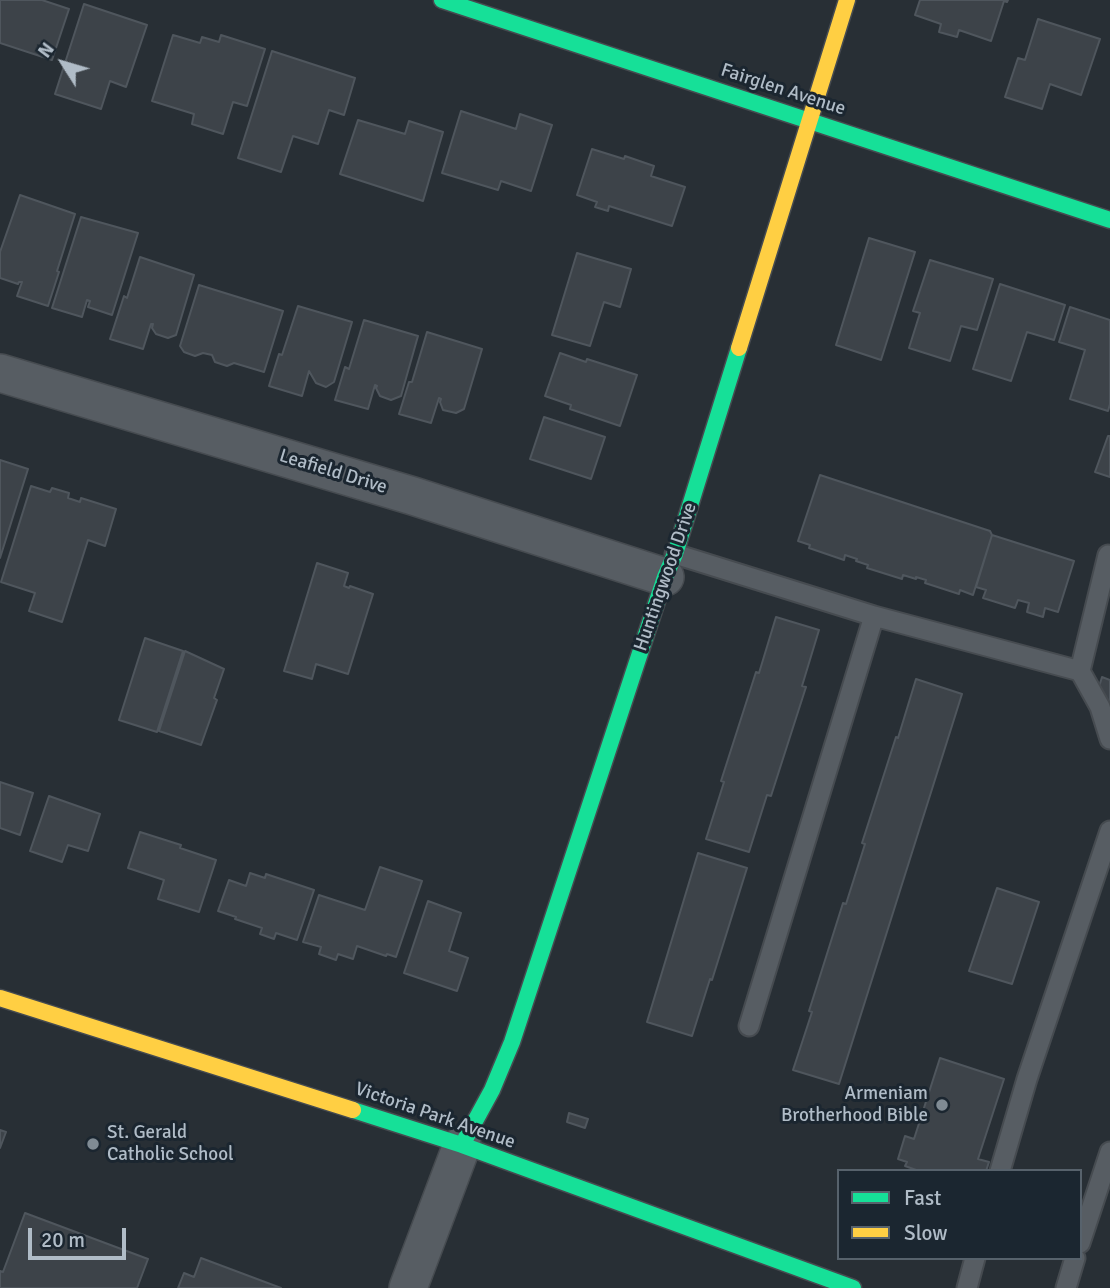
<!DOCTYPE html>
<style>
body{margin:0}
#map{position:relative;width:1110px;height:1288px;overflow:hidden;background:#282f35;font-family:Signika,sans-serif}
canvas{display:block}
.legend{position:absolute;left:837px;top:1169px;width:245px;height:91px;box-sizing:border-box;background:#1b2630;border:2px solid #57626c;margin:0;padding:9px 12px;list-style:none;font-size:21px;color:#b0bcc7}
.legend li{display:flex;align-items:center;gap:14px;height:35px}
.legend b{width:35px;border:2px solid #57626c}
.north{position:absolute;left:28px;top:28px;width:70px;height:70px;-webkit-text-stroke:5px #1b2630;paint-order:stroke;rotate:307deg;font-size:19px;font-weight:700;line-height:28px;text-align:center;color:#b0bcc7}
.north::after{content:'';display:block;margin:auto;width:24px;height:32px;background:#b0bcc7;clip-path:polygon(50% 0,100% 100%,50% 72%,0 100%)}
.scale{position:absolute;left:28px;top:1228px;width:98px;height:32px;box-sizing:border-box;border:4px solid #b0bcc7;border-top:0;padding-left:9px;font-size:21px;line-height:24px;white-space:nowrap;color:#b0bcc7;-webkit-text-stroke:5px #1b2630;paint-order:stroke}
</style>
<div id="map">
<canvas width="1110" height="1288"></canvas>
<ul class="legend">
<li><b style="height:9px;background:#16e098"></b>Fast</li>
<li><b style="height:9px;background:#ffcf43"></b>Slow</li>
</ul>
<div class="north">N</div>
<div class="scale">20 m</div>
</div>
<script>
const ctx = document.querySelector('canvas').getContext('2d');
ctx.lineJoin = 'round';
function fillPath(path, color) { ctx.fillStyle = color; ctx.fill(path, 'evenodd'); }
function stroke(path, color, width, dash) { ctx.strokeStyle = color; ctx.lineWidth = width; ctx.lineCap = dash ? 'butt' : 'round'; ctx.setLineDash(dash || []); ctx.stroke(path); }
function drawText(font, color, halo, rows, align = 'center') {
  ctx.font = font + ' Signika,sans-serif'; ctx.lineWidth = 6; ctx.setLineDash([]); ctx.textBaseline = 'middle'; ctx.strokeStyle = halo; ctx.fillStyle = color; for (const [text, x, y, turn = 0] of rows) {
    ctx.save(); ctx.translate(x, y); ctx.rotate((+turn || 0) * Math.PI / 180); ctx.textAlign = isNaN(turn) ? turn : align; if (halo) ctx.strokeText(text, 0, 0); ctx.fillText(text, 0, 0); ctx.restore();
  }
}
const building = new Path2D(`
 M 0,0 L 42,0 L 69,9 L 52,60 L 0,43 Z
 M 920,0 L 1008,0 L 1007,2 L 1004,1 L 991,41 L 959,30 L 957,37 L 939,32 L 941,24 L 915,15 Z
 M 84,4 L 147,25 L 126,87 L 110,81 L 101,109 L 55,94 Z
 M 1038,19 L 1100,39 L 1081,95 L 1050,84 L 1042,109 L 1005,97 L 1018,58 L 1025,60 Z
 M 173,35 L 200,43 L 202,37 L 219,42 L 221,35 L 265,49 L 247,106 L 233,102 L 223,134 L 192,124 L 194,114 L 152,101 Z
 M 272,51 L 355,78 L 344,115 L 329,110 L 318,144 L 293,136 L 281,172 L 238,158 Z
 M 461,111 L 516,129 L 520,114 L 552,125 L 531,191 L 501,181 L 498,190 L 442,173 Z
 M 358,120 L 405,134 L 409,121 L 443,132 L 423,201 L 340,174 Z
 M 592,149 L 624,159 L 625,156 L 654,166 L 651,176 L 685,187 L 672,226 L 609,206 L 608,211 L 595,207 L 597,202 L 577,195 Z
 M 20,195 L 75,214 L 57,271 L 59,272 L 48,306 L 17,296 L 22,282 L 19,282 L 18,284 L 0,278 L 0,252 Z
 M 81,217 L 138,233 L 112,315 L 88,307 L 90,301 L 87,300 L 82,317 L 52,308 Z
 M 869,238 L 915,252 L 881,360 L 836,345 Z
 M 577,253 L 631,269 L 620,307 L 604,302 L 590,346 L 552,335 Z
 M 140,257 L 194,275 L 176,335 L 168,338 L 156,334 L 152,328 L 153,324 L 151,324 L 143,349 L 110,339 L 124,296 L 127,298 Z
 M 930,260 L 993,279 L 977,330 L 961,326 L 950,361 L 909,348 L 920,313 L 913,311 Z
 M 1000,284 L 1065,305 L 1054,340 L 1027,332 L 1011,381 L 973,369 Z
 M 199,285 L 283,311 L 264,372 L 234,363 L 227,366 L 215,362 L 212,355 L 203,353 L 195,356 L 184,352 L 180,346 Z
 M 298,306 L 352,322 L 334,382 L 326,387 L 316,383 L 309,371 L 302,396 L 269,386 L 279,354 L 282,355 Z
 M 1070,307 L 1110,320 L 1110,404 L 1108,411 L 1070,399 L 1085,350 L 1059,342 Z
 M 364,320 L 418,336 L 401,396 L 391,400 L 380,396 L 376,388 L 377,386 L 375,385 L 368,409 L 335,400 L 345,367 L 349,369 Z
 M 427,332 L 482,349 L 464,409 L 456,413 L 443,410 L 440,402 L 441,399 L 439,398 L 431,423 L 399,414 L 409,382 L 412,382 Z
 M 560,353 L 586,362 L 587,359 L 637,375 L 620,426 L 570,409 L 571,405 L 545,396 Z
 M 544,417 L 605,437 L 591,479 L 530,459 Z
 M 1108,436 L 1110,436 L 1110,477 L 1095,472 Z
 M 0,460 L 28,469 L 0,558 Z
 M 820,475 L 990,531 L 992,535 L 973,595 L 960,590 L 959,594 L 925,583 L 926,580 L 916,577 L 916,579 L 903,575 L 902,579 L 867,568 L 868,565 L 856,561 L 857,559 L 845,555 L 844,560 L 809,548 L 810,545 L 798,541 Z
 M 31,486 L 50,492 L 52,488 L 69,493 L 68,498 L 80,502 L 81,498 L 116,509 L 105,546 L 88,540 L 62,622 L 29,611 L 35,593 L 1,582 Z
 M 992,535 L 1074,561 L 1058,612 L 1045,608 L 1043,617 L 1027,612 L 1029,603 L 1018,600 L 1015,608 L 983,598 L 986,590 L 976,587 Z
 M 317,563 L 348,573 L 344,586 L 349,588 L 350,586 L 373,594 L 348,674 L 316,664 L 312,679 L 284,671 Z
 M 776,617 L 819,630 L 802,686 L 806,687 L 771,796 L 767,795 L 749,852 L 706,839 L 724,782 L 721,781 L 756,672 L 759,673 Z
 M 145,638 L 183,651 L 157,732 L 119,720 Z
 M 185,651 L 224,669 L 214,698 L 217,700 L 201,745 L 159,731 Z
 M 1102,677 L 1110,680 L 1110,701 L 1096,697 Z
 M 916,679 L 962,694 L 839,1084 L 793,1070 L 812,1012 L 809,1011 L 843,903 L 846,904 L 865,844 L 862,843 L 896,737 L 898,738 Z
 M 0,782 L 33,793 L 20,835 L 0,828 Z
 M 49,796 L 100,814 L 88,851 L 68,845 L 62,862 L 30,851 Z
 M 140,832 L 181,845 L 180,848 L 216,860 L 199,912 L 158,899 L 164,880 L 128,868 Z
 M 698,853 L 747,868 L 712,980 L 710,979 L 692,1036 L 647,1022 Z
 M 380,867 L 422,881 L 396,957 L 387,954 L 386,956 L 357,946 L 353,959 L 338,954 L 336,960 L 319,954 L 321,947 L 303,942 L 319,895 L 365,910 Z
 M 250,873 L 265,878 L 266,874 L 314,890 L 297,940 L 276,933 L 274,939 L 260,934 L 262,928 L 235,919 L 236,917 L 218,911 L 229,880 L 246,886 Z
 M 997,888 L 1039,902 L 1012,984 L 969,971 Z
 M 428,901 L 461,913 L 449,951 L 468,958 L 457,991 L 404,973 Z
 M 940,1058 L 1004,1079 L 978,1159 L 989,1162 L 986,1171 L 919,1171 L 905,1166 L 907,1162 L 898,1159 L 905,1136 L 914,1139 Z
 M 569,1113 L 588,1119 L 585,1128 L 567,1122 Z
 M 0,1130 L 6,1132 L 0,1148 Z
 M 25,1213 L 148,1259 L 137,1288 L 0,1288 L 0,1271 L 3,1272 Z
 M 201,1258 L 281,1288 L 178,1288 L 184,1273 L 194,1277 Z`);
fillPath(building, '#3d4349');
stroke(building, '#4f565d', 2);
const lane = new Path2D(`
 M 675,554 L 874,616 L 1080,671 L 1108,555
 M 1080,671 L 1100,707 L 1110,739
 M 749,1026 L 874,616
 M 1000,1171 L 1027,1079 L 1110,831
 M 1080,1243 L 1110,1152
 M 967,1288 L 975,1258
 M 1066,1288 L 1075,1258`);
const street = new Path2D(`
 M 0,373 L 413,496 L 665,577
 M 408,1288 L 462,1145`);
const fast = new Path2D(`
 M 442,0 L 1110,220
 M 353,1110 L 462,1145 L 853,1288
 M 462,1145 L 492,1090 L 512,1042 L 665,577 L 675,554 L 739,348`);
const slow = new Path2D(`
 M 739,348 L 847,0
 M 0,998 L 353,1110`);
stroke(lane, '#464b50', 23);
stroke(street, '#464b50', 40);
stroke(fast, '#464b50', 19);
stroke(slow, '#464b50', 19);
stroke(lane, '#575d63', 19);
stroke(street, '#575d63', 37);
stroke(fast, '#16e098', 16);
stroke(slow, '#ffcf43', 16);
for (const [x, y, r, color] of [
 [942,1105,7,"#808b94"],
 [93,1144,7,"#808b94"]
]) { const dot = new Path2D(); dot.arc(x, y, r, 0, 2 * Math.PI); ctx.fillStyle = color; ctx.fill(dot); stroke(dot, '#1b2630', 2.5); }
drawText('19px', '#b0bcc7', '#1b2630', [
 ["Fairglen Avenue",783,90,18],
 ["Leafield Drive",333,472,17],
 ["Huntingwood Drive",666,577,-71],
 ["Victoria Park Avenue",435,1116,19]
]);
drawText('19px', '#b0bcc7', '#1b2630', [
 ["Armeniam",928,1094],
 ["Brotherhood Bible",928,1116],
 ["St. Gerald",107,1133,"left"],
 ["Catholic School",107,1155,"left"]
], 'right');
</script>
